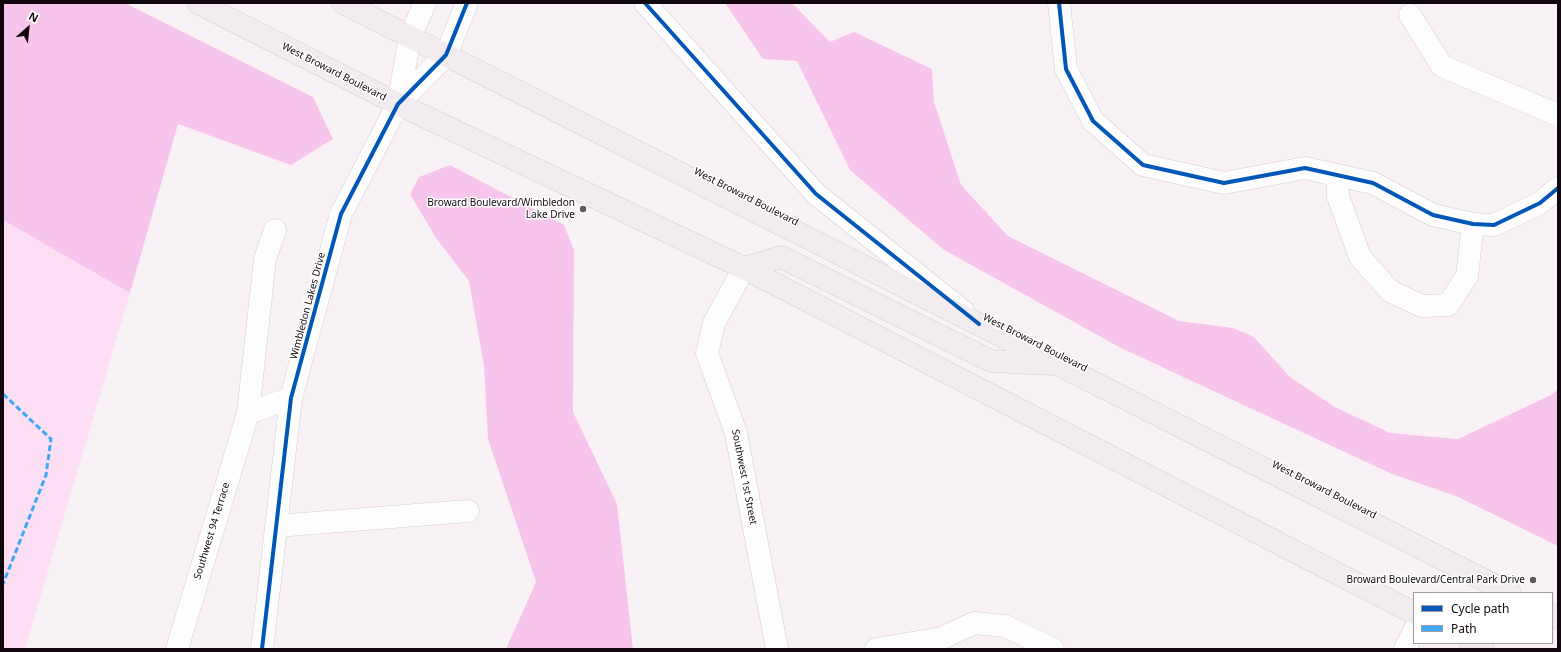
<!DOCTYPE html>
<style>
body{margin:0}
#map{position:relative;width:1561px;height:652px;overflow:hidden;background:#f8f2f7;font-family:"Noto Sans",sans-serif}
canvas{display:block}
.frame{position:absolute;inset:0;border:4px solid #11080f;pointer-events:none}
.legend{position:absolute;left:1413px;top:592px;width:140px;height:52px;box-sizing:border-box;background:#fff;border:1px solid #a09c9f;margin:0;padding:5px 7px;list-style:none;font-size:12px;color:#11080f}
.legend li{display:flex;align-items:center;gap:8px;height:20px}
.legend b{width:20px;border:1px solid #a09c9f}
.north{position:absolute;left:8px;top:8px;width:40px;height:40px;-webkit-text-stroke:3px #fff;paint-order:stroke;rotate:27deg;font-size:11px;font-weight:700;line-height:16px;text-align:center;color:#11080f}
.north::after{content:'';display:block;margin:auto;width:14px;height:18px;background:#11080f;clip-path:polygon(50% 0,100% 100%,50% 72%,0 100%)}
</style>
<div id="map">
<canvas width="1561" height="652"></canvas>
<div class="frame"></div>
<ul class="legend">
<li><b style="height:5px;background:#0057b8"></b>Cycle path</li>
<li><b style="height:5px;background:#3fa9f5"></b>Path</li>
</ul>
<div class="north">N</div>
</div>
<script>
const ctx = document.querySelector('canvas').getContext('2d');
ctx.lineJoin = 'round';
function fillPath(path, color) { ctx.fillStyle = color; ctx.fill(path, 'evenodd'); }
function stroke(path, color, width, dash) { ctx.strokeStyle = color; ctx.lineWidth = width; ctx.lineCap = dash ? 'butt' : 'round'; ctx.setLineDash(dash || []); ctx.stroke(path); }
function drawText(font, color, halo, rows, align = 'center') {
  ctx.font = font + ' "Noto Sans",sans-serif'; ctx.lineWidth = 3; ctx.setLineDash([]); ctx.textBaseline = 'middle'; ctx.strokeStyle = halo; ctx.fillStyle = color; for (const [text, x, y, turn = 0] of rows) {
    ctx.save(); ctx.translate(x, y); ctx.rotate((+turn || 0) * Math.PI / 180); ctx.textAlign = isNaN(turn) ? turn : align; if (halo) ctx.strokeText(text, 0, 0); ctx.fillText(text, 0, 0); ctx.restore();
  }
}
fillPath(new Path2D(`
 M 3,220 L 130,293 L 25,649 L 3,649 Z`), '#fcdef5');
fillPath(new Path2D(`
 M 3,3 L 125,3 L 313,97 L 333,139 L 291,165 L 178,124 L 130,293 L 3,220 Z
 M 725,3 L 792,3 L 830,42 L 854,32 L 932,69 L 934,102 L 961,185 L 1008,236 L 1179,321 L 1233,328 L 1254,337 L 1290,377 L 1335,407 L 1390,433 L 1458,439 L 1551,395 L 1558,389 L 1558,546 L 1456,496 L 1392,474 L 1121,348 L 944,250 L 850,170 L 797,61 L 763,59 Z
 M 450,165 L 564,225 L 574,250 L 573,412 L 617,504 L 633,649 L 506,649 L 536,582 L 488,439 L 484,366 L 469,281 L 436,238 L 410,194 L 419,177 Z`), '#f7c5ec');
const minor = new Path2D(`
 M 645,3 L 816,194 L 963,311
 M 1059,3 L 1066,69 L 1093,121 L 1143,165 L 1224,183 L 1305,168 L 1373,183 L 1433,215 L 1473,224 L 1494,225 L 1540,203 L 1558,188
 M 1410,15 L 1442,66 L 1558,115
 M 398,104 L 410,37 L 425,3
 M 1337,175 L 1338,196 L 1360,257 L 1390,291 L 1422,306 L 1448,305 L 1467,276 L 1473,224
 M 744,268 L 714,323 L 707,353 L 736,433 L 777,649
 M 248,413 L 265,259 L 275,230
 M 276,526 L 468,511
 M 177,649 L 248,413 L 291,398
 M 262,649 L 291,398 L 341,214 L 398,104 L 446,55 L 467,3
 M 876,649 L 942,638 L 974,623 L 1005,626 L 1053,649
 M 1405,649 L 1414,631`);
const major = new Path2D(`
 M 198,3 L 398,104 L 744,268 L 1414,613
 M 343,3 L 1510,593
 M 744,268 L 781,257 L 991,361 L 1052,364
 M 1552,615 L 1558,618
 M 1471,643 L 1483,649`);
stroke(minor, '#d4ccd2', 23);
stroke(major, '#d2ced1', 23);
stroke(minor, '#fefdfe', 22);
stroke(major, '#f2ebf0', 22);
stroke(new Path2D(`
 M 3,394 L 51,439 L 46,475 L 3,584`), '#3fa9f5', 3, [6, 3]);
stroke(new Path2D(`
 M 645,3 L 816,194 L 979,324
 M 1059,3 L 1066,69 L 1093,121 L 1143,165 L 1224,183 L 1305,168 L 1373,183 L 1433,215 L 1473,224 L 1494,225 L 1540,203 L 1558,188
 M 262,649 L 291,398 L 341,214 L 398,104 L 446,55 L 467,3`), '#0057b8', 4);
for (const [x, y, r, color] of [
 [583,209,4,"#625a60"],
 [1533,580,4,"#625a60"]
]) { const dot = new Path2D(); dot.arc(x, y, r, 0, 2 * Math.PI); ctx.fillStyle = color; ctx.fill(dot); stroke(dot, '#fff', 1.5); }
drawText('10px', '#11080f', '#fff', [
 ["West Broward Boulevard",334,72,27],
 ["West Broward Boulevard",746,197,27],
 ["Wimbledon Lakes Drive",308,306,-75],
 ["West Broward Boulevard",1035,343,27],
 ["Southwest 1st Street",744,477,79],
 ["West Broward Boulevard",1324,490,27],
 ["Southwest 94 Terrace",212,531,-73]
]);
drawText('10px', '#11080f', '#fff', [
 ["Broward Boulevard/Wimbledon",575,203],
 ["Lake Drive",575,215],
 ["Broward Boulevard/Central Park Drive",1525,580]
], 'right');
</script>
